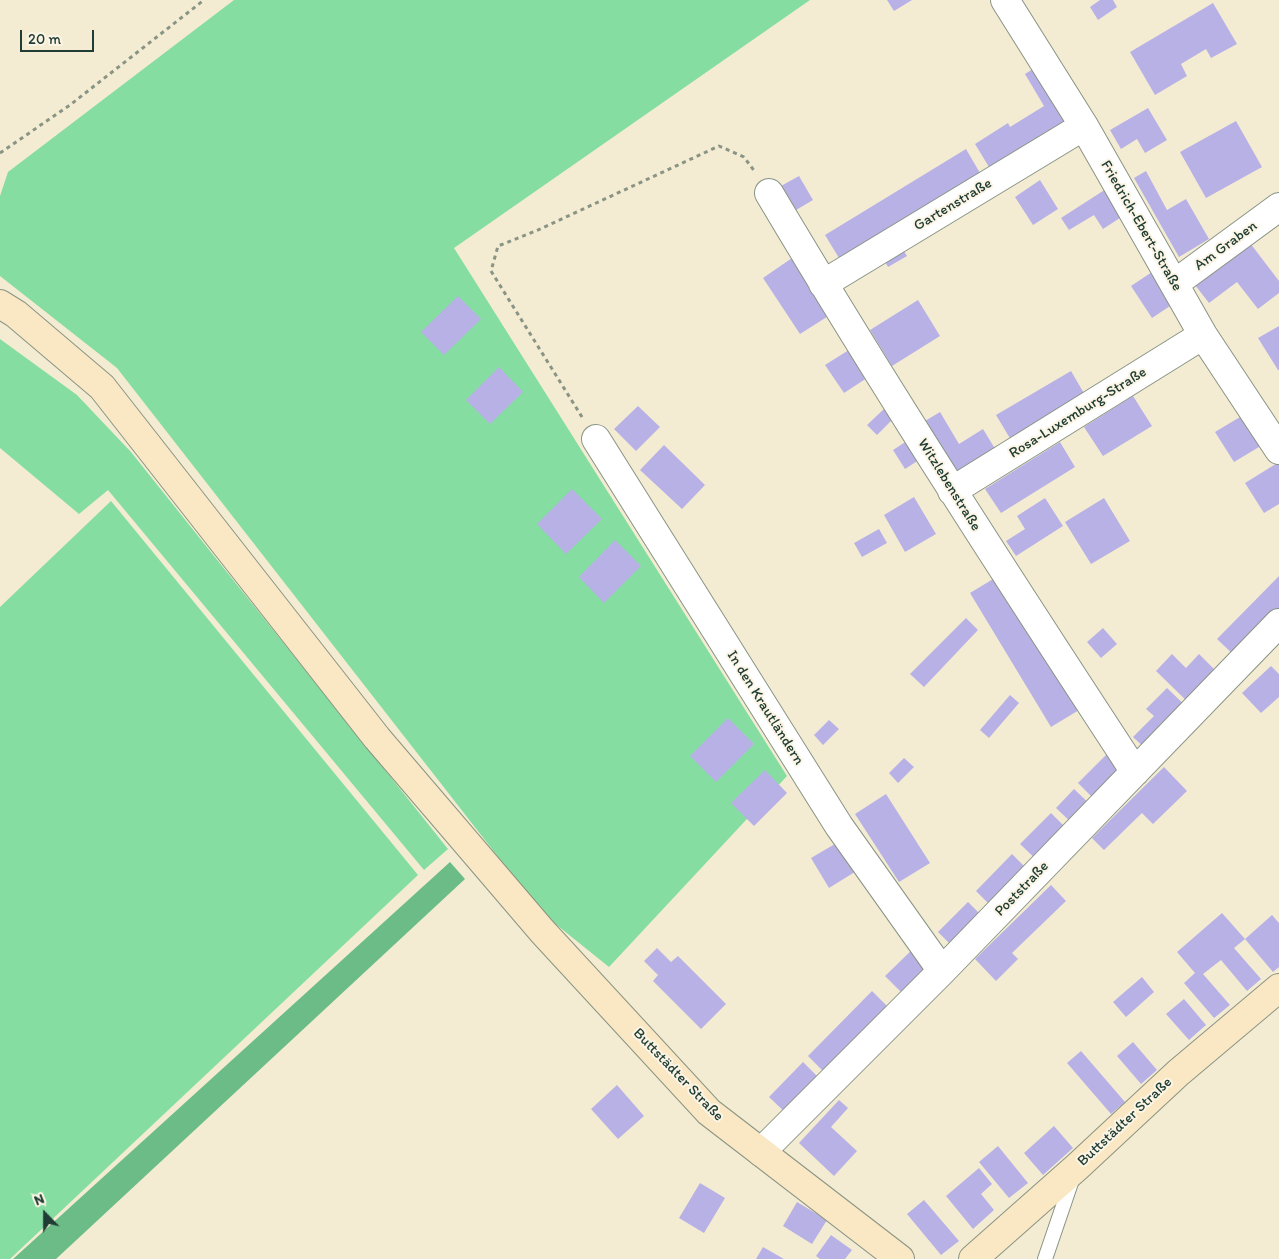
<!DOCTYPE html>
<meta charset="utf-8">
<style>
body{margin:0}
#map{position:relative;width:1279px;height:1259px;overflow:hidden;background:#f3ecd3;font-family:Itim,sans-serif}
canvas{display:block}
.north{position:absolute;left:20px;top:1189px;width:50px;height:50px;-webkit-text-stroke:4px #fcf5e5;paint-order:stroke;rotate:338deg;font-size:14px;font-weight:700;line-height:20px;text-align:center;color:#1f3d34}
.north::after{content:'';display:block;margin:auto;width:18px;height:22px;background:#1f3d34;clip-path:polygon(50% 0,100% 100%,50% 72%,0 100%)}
.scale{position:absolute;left:20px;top:30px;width:74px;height:22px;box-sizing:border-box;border:2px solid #1f3d34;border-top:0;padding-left:6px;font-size:15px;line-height:18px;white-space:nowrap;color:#1f3d34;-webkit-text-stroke:4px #fcf5e5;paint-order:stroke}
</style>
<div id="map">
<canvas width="1279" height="1259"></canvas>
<div class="north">N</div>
<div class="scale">20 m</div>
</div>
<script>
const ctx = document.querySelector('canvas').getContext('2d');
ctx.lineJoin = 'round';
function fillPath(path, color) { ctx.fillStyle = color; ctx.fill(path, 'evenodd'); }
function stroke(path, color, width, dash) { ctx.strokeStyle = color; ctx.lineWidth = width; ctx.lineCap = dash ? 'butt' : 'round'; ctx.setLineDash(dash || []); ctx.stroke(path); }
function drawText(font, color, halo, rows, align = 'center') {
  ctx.font = font + ' Itim,sans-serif'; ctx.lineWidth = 4; ctx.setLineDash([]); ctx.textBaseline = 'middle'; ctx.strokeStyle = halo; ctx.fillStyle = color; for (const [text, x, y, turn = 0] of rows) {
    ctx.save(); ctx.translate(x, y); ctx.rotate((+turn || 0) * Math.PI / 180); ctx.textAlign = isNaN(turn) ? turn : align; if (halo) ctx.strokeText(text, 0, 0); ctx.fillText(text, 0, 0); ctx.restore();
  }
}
fillPath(new Path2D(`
 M 234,0 L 810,0 L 454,248 L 787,776 L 609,967 L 553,922 L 520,885 L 117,368 L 0,276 L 0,196 L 8,172 Z
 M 0,339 L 77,395 L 131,452 L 448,849 L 424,870 L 108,490 L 79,514 L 0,448 Z
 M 111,501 L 418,875 L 10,1259 L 0,1259 L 0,607 Z`), '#85dda2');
fillPath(new Path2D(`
 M 450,862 L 465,879 L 56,1259 L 13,1259 Z`), '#6cbc88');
fillPath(new Path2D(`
 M 887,0 L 912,0 L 894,11 Z
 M 1100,0 L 1113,0 L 1117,7 L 1098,20 L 1090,7 Z
 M 1213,3 L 1237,44 L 1211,58 L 1206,49 L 1181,64 L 1187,76 L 1155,95 L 1130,52 Z
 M 1036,67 L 1068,119 L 989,167 L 975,144 L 1008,123 L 1010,127 L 1044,106 L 1025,74 Z
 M 1148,108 L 1167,140 L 1145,153 L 1137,139 L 1121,149 L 1110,130 Z
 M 1236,121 L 1262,167 L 1206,198 L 1180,152 Z
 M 966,149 L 980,173 L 839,258 L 825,235 Z
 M 1146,171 L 1167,210 L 1186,199 L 1209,239 L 1179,257 L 1134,178 Z
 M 799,176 L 813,200 L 796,210 L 781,186 Z
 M 1040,180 L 1058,209 L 1033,225 L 1015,197 Z
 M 1106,189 L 1123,216 L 1103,229 L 1094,215 L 1069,230 L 1061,218 Z
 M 1250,243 L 1279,281 L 1279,293 L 1258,309 L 1237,282 L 1209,303 L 1195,285 Z
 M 900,245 L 907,256 L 888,267 L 882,256 Z
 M 792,258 L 830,315 L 800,334 L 763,278 Z
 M 1152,272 L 1173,304 L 1152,318 L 1131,286 Z
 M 458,296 L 481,319 L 444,355 L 421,332 Z
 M 918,300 L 940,336 L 892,366 L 870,330 Z
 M 1279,326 L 1279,370 L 1278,370 L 1258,338 Z
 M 852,348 L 870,376 L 844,393 L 825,365 Z
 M 499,367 L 523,392 L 490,424 L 466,400 Z
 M 1071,371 L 1085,395 L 1011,440 L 996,415 Z
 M 1133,396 L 1152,426 L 1103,456 L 1084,427 Z
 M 638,406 L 660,427 L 636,451 L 614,429 Z
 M 885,408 L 894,418 L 877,435 L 867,425 Z
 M 940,412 L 959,444 L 983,429 L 997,452 L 958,476 L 925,421 Z
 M 1245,414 L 1264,444 L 1234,462 L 1215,432 Z
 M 910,439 L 922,458 L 905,469 L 893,450 Z
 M 1060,442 L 1075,467 L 1001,513 L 985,489 Z
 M 664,445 L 705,485 L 682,509 L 640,470 Z
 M 1279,462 L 1279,504 L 1264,513 L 1245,483 Z
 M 572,489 L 602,519 L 566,554 L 537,524 Z
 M 914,497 L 936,534 L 905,552 L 884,515 Z
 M 1045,498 L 1063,526 L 1016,556 L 1006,541 L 1025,529 L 1017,516 Z
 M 1104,498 L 1130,541 L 1091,564 L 1065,522 Z
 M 879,529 L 887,543 L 862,557 L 854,543 Z
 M 615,540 L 641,566 L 604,603 L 579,577 Z
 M 998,576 L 1079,710 L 1051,727 L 970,593 Z
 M 1279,576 L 1279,620 L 1239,660 L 1217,639 Z
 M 966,618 L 978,630 L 924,687 L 910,674 Z
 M 1103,628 L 1117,644 L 1101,658 L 1087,642 Z
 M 1172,654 L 1186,668 L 1199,654 L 1222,677 L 1193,707 L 1156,671 Z
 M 1271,666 L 1279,674 L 1279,697 L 1261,713 L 1242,693 Z
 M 1167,688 L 1190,710 L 1149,752 L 1133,737 L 1154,716 L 1146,709 Z
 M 1010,695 L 1019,703 L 989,738 L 980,730 Z
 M 728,718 L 754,744 L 716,782 L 690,756 Z
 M 829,720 L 839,729 L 823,745 L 814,735 Z
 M 1109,752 L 1129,772 L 1098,803 L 1078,783 Z
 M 904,758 L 914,767 L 898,783 L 889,773 Z
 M 1164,767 L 1187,791 L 1153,824 L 1142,813 L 1104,850 L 1092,838 Z
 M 765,770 L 787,793 L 754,826 L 731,803 Z
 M 1074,789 L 1094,808 L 1075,826 L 1056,808 Z
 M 886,794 L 930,863 L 899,882 L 855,814 Z
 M 1051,813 L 1070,832 L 1040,863 L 1020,844 Z
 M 840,841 L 858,870 L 829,888 L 811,858 Z
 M 1012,854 L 1030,872 L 994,909 L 976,891 Z
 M 1051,885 L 1066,901 L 1012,953 L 1018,959 L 996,981 L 975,959 Z
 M 968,902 L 985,919 L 955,949 L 938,932 Z
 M 1222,913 L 1245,939 L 1234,948 L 1261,979 L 1247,991 L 1221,960 L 1203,974 L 1230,1005 L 1214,1018 L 1184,983 L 1195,973 L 1177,952 Z
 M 1272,915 L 1279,923 L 1279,967 L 1273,972 L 1245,939 Z
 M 916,946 L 937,966 L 906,997 L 885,976 Z
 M 657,948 L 671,962 L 678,956 L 726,1004 L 701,1029 L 653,981 L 658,975 L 644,961 Z
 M 1142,977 L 1154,992 L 1126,1017 L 1113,1002 Z
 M 872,991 L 893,1012 L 829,1077 L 808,1056 Z
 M 1184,999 L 1206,1025 L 1189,1040 L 1166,1014 Z
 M 1133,1042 L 1157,1070 L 1141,1084 L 1117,1056 Z
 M 1081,1051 L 1125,1102 L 1111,1114 L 1067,1063 Z
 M 803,1062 L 823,1082 L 789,1116 L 769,1097 Z
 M 617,1085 L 644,1116 L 618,1139 L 591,1109 Z
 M 839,1100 L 848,1108 L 831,1127 L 857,1151 L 834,1176 L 799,1143 Z
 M 1054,1126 L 1073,1148 L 1043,1175 L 1024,1153 Z
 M 998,1146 L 1028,1183 L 1009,1198 L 979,1162 Z
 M 979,1168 L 992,1184 L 981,1194 L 994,1210 L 973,1229 L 946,1196 Z
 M 700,1183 L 725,1198 L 704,1233 L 679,1218 Z
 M 924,1200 L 959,1241 L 941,1255 L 907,1214 Z
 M 797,1202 L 827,1220 L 812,1244 L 783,1226 Z
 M 831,1235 L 852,1250 L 845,1259 L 820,1259 L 816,1256 Z
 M 763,1247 L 784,1259 L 756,1259 Z`), '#b8b1e6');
const lane = new Path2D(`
 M 1045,1259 L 1073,1177`);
const street = new Path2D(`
 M 1005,0 L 1084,126 L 1203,335 L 1279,450
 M 769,193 C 886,390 1010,581 1135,772
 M 823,284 L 1084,126
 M 1174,284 L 1279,207
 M 596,439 L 839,826 L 942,971
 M 952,491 L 1203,335
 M 761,1152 L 942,971 L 1279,623`);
const secondary = new Path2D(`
 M 0,304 L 16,314 L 102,387 L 377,738 L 542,931 L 709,1112 L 900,1259
 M 973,1259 L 1077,1167 L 1178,1073 L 1279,988`);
stroke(lane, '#899484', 16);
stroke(street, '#899484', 30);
stroke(secondary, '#899484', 30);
stroke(new Path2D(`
 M 0,153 L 70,105 L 204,0
 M 582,417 L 491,271 L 498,246 L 538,230 L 719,146 L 744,157 L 755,172`), '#899484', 3, [4, 4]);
stroke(lane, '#fff', 14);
stroke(street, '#fff', 28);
stroke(secondary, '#fae7c3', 28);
drawText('15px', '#1f3d34', '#fcf5e5', [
 ["Gartenstraße",953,205,-31],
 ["Friedrich-Ebert-Straße",1141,226,60],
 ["Am Graben",1226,246,-36],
 ["Rosa-Luxemburg-Straße",1078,413,-32],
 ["Witzlebenstraße",949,485,58],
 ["In den Krautländern",765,708,58],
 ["Poststraße",1022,889,-46],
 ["Buttstädter Straße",678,1075,46],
 ["Buttstädter Straße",1125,1122,-43]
]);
</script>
